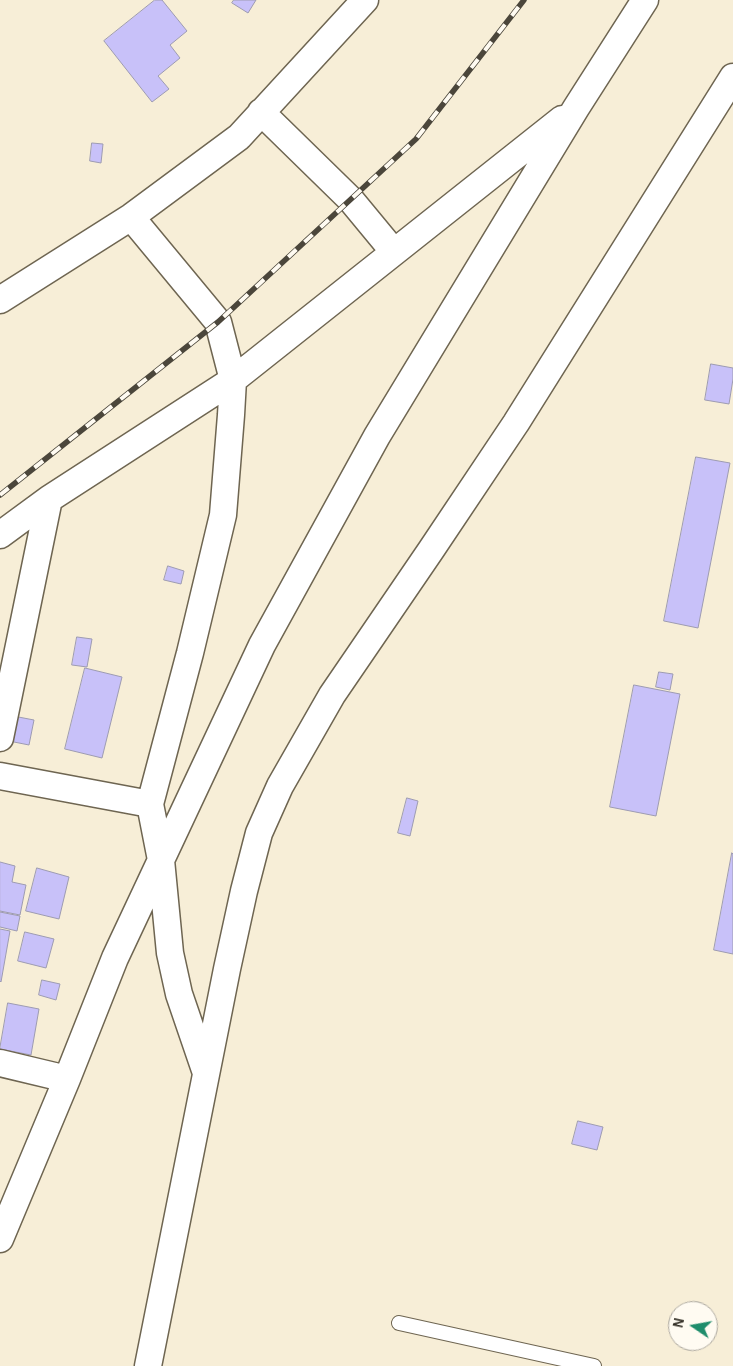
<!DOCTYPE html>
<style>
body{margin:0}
#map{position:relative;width:733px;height:1366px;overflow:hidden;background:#f7eed7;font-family:"Alegreya Sans",sans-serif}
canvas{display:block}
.north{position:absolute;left:668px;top:1301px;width:50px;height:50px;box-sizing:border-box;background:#fffbf2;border:1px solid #ada9a0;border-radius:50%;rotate:282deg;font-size:14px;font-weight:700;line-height:20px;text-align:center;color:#312d24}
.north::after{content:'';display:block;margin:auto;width:18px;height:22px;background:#1f8d6c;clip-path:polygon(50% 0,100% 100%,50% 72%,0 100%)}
</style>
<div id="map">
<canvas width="733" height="1366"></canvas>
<div class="north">N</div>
</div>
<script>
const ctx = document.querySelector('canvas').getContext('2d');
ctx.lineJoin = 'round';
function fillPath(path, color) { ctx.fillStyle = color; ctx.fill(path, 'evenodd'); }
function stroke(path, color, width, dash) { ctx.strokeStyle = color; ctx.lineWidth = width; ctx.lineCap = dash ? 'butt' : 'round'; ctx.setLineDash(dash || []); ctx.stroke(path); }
const building = new Path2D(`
 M 155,0 L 162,0 L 187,31 L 170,45 L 180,58 L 158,76 L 169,89 L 152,102 L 104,41 Z
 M 234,0 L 256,0 L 248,13 L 232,3 Z
 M 92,143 L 103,144 L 101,163 L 90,161 Z
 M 711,364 L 733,368 L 733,379 L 729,404 L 705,400 Z
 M 696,457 L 730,463 L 698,628 L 664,621 Z
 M 168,566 L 184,571 L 181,584 L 164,580 Z
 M 77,637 L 92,639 L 87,667 L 72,665 Z
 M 85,668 L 122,677 L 102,758 L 65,749 Z
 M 659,672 L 673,674 L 670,690 L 656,687 Z
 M 634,685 L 680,694 L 656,816 L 610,807 Z
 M 8,715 L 34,720 L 29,745 L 4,740 Z
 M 407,798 L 418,801 L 410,836 L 398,833 Z
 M 732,853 L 733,854 L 733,954 L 714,950 Z
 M 0,862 L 15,866 L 12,882 L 26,885 L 20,915 L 0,911 Z
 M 37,868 L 69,877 L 59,919 L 26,911 Z
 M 0,912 L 20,916 L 17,931 L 0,927 Z
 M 0,929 L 10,931 L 1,982 L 0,981 Z
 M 25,932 L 54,939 L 46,968 L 18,961 Z
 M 42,980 L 60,984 L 56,1000 L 39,995 Z
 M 8,1003 L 39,1009 L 31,1055 L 0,1049 Z
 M 578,1121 L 603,1127 L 597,1150 L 572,1144 Z`);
fillPath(building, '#c8c1f9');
stroke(building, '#9d9bb1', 1);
const service = new Path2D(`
 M 399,1323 L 594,1366`);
const minor = new Path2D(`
 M 261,112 L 351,200 L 394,252
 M 131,217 L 218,322 L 233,380 L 231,415 L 223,515 L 190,653 L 150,804 L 161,860 L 170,953 L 179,994 L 206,1073
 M 0,300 L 131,217 L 239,137 L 365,0
 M 0,535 L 49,499 L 233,380 L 562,119
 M 0,738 L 49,499
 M 0,776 L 150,804
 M 0,1063 L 67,1079
 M 0,1239 L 67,1079 L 115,958 L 262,645 L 377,436 L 576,108 L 645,0
 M 148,1366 L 227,969 L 244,891 L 259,833 L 280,786 L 332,695 L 431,550 L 516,423 L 733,77`);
stroke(service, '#6e6551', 16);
stroke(minor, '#6e6551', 29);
stroke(service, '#fff', 14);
stroke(minor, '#fff', 26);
const rail = new Path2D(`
 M 0,495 L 218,322 L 416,139 L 524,0`);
stroke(rail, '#4b463b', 5.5);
stroke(rail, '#fffbf2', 4, [11]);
</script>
